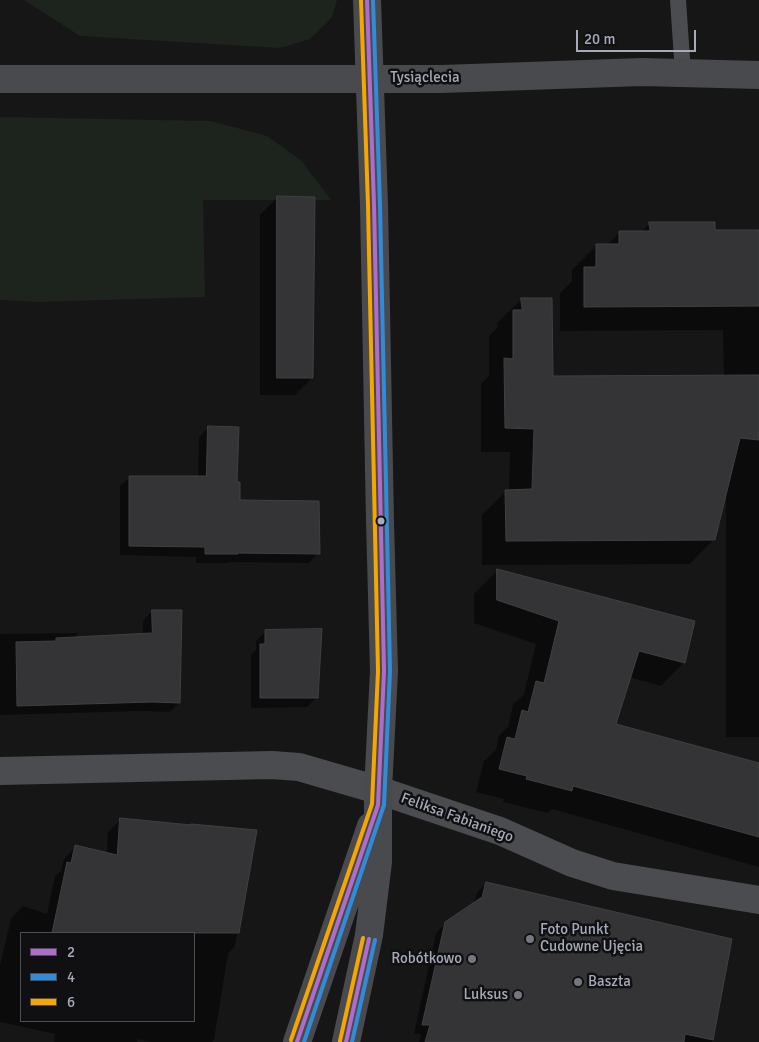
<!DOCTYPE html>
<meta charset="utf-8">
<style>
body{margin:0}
#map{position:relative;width:759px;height:1042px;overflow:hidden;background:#161616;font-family:Signika,sans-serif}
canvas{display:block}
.legend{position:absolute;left:20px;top:932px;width:175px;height:90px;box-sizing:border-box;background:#101012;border:1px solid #4c4e55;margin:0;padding:6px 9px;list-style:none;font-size:15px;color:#a6abb9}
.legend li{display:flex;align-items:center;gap:10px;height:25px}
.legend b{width:25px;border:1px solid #4c4e55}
.scale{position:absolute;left:576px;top:30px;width:120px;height:22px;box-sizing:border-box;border:2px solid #a6abb9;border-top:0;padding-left:6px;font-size:15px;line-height:18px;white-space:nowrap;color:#a6abb9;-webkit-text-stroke:4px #101012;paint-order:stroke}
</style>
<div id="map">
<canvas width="759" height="1042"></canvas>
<ul class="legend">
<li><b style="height:6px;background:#b06ccc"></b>2</li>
<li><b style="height:6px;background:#338bd7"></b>4</li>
<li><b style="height:6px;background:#f7a600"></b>6</li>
</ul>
<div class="scale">20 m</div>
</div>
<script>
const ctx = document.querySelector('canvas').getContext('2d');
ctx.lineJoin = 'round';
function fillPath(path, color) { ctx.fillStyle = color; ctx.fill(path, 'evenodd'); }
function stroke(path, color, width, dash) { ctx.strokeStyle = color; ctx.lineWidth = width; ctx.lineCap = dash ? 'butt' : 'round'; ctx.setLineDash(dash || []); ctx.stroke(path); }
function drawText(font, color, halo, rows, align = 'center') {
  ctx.font = font + ' Signika,sans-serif'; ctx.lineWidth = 5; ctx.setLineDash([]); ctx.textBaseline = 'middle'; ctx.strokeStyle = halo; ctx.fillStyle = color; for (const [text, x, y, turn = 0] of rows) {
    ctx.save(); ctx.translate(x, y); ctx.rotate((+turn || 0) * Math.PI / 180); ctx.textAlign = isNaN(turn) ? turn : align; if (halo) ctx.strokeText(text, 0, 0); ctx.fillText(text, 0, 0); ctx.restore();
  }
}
fillPath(new Path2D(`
 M 24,0 L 337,0 L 332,17 L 310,39 L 280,48 L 80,36 Z
 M 0,117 L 211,121 L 267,136 L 301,160 L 331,200 L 203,200 L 205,297 L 36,302 L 0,300 Z`), '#1c241d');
fillPath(new Path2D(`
 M 278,197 L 312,378 L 295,395 L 260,395 L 260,215 Z
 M 650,223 L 713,231 L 759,231 L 759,737 L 726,737 L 726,495 L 714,539 L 690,564 L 482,565 L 482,515 L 506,491 L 509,491 L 510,452 L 481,452 L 481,384 L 489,376 L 489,336 L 498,327 L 497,323 L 522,299 L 552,377 L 724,376 L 723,330 L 560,331 L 560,293 L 572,281 L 572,270 L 597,245 L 607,245 L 620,232 L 641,232 Z
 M 208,428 L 236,483 L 239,501 L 318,553 L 309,563 L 229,562 L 228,563 L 196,563 L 196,557 L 120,555 L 120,486 L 130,477 L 198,477 L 199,437 Z
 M 497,571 L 684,662 L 661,686 L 629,677 L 615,724 L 759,766 L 759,867 L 552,809 L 547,813 L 503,802 L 504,799 L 476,792 L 484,761 L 496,750 L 499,735 L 508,727 L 513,705 L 524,694 L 536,644 L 474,623 L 474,594 Z
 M 152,611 L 179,703 L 170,712 L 142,711 L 0,715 L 0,634 L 77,633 L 77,638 L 143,635 L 143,621 Z
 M 266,631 L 317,697 L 307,707 L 251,708 L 251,655 L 256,650 L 256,641 Z
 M 121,819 L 255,831 L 235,946 L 228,954 L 214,1040 L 212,1042 L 151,1042 L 137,1039 L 137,1042 L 54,1042 L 55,1034 L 0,1022 L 0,965 L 11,919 L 23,906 L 47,914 L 55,876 L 61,871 L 64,859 L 76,846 L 107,854 L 108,832 ZM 21,933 L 194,933 L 194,1021 L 21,1021 Z
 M 486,883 L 730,940 L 712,1042 L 419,1042 L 421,1034 L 414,1034 L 436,933 L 446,923 L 474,904 L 477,893 Z`), '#0007');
const building = new Path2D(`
 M 277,196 L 315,197 L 313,378 L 277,378 Z
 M 649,222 L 715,222 L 715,230 L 759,230 L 759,306 L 584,307 L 584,267 L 596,267 L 596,244 L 619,244 L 619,231 L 650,231 Z
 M 521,298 L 552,298 L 553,376 L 759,375 L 759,440 L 740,438 L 715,540 L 506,541 L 505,490 L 532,489 L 534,429 L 505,428 L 504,358 L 513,359 L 513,310 L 522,310 Z
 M 208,426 L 239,427 L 237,482 L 240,482 L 240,500 L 319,501 L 320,554 L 238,553 L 238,554 L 205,554 L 205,547 L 129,546 L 129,476 L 206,476 Z
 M 497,569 L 695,621 L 685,663 L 639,651 L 616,724 L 759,763 L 759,837 L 573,786 L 572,791 L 526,779 L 527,776 L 499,769 L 507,737 L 515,739 L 522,710 L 528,712 L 536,681 L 544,683 L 559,621 L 497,600 Z
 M 152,610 L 182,610 L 180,703 L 152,702 L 17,706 L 16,642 L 56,641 L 56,638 L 152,633 Z
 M 322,629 L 318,698 L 260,698 L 260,644 L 265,644 L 265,630 Z
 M 120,818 L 191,825 L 191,824 L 257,830 L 239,933 L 52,933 L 67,862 L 71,863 L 75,845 L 117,855 Z
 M 486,882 L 732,939 L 713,1040 L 685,1034 L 684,1042 L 425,1042 L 430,1025 L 422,1025 L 445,922 L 482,897 Z`);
fillPath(building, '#343436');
stroke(building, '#3f4043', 1);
stroke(new Path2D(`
 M 678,0 L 683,73`), '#4a4c4f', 16);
stroke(new Path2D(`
 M 0,771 L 272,765 L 299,767 L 378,790 L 500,831 L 572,863 L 613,876 L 759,900`), '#4a4c4f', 28);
stroke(new Path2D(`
 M 0,79 L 442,79 L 642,72 L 759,75
 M 297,1042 L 371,826
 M 346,1042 L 369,935 L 378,862 L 378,790 L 384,671 L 380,521 L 374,205 L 367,0`), '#484a4e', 28);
stroke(new Path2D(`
 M 297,1042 L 378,805 L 384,671 L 374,205 L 367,0
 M 346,1042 L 369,939`), '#b06ccc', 4);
stroke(new Path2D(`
 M 304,1042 L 384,805 L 390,671 L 380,205 L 373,0
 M 352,1042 L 375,940`), '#338bd7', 4);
stroke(new Path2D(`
 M 291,1040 L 372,804 L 378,671 L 368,205 L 361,0
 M 340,1041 L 363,938`), '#f7a600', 4);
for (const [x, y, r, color] of [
 [381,521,4.5,"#a6abb9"],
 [530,939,5,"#747780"],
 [472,959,5,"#747780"],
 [578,982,5,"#747780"],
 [518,995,5,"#747780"]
]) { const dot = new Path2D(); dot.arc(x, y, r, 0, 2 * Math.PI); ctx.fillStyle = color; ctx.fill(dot); stroke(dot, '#101012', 2); }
drawText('15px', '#a6abb9', '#101012', [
 ["Tysiąclecia",425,78],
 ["Feliksa Fabianiego",457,818,20]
]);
drawText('15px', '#a6abb9', '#101012', [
 ["Foto Punkt",540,930],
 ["Cudowne Ujęcia",540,947],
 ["Robótkowo",462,959,"right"],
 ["Baszta",588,982],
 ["Luksus",508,995,"right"]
], 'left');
</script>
